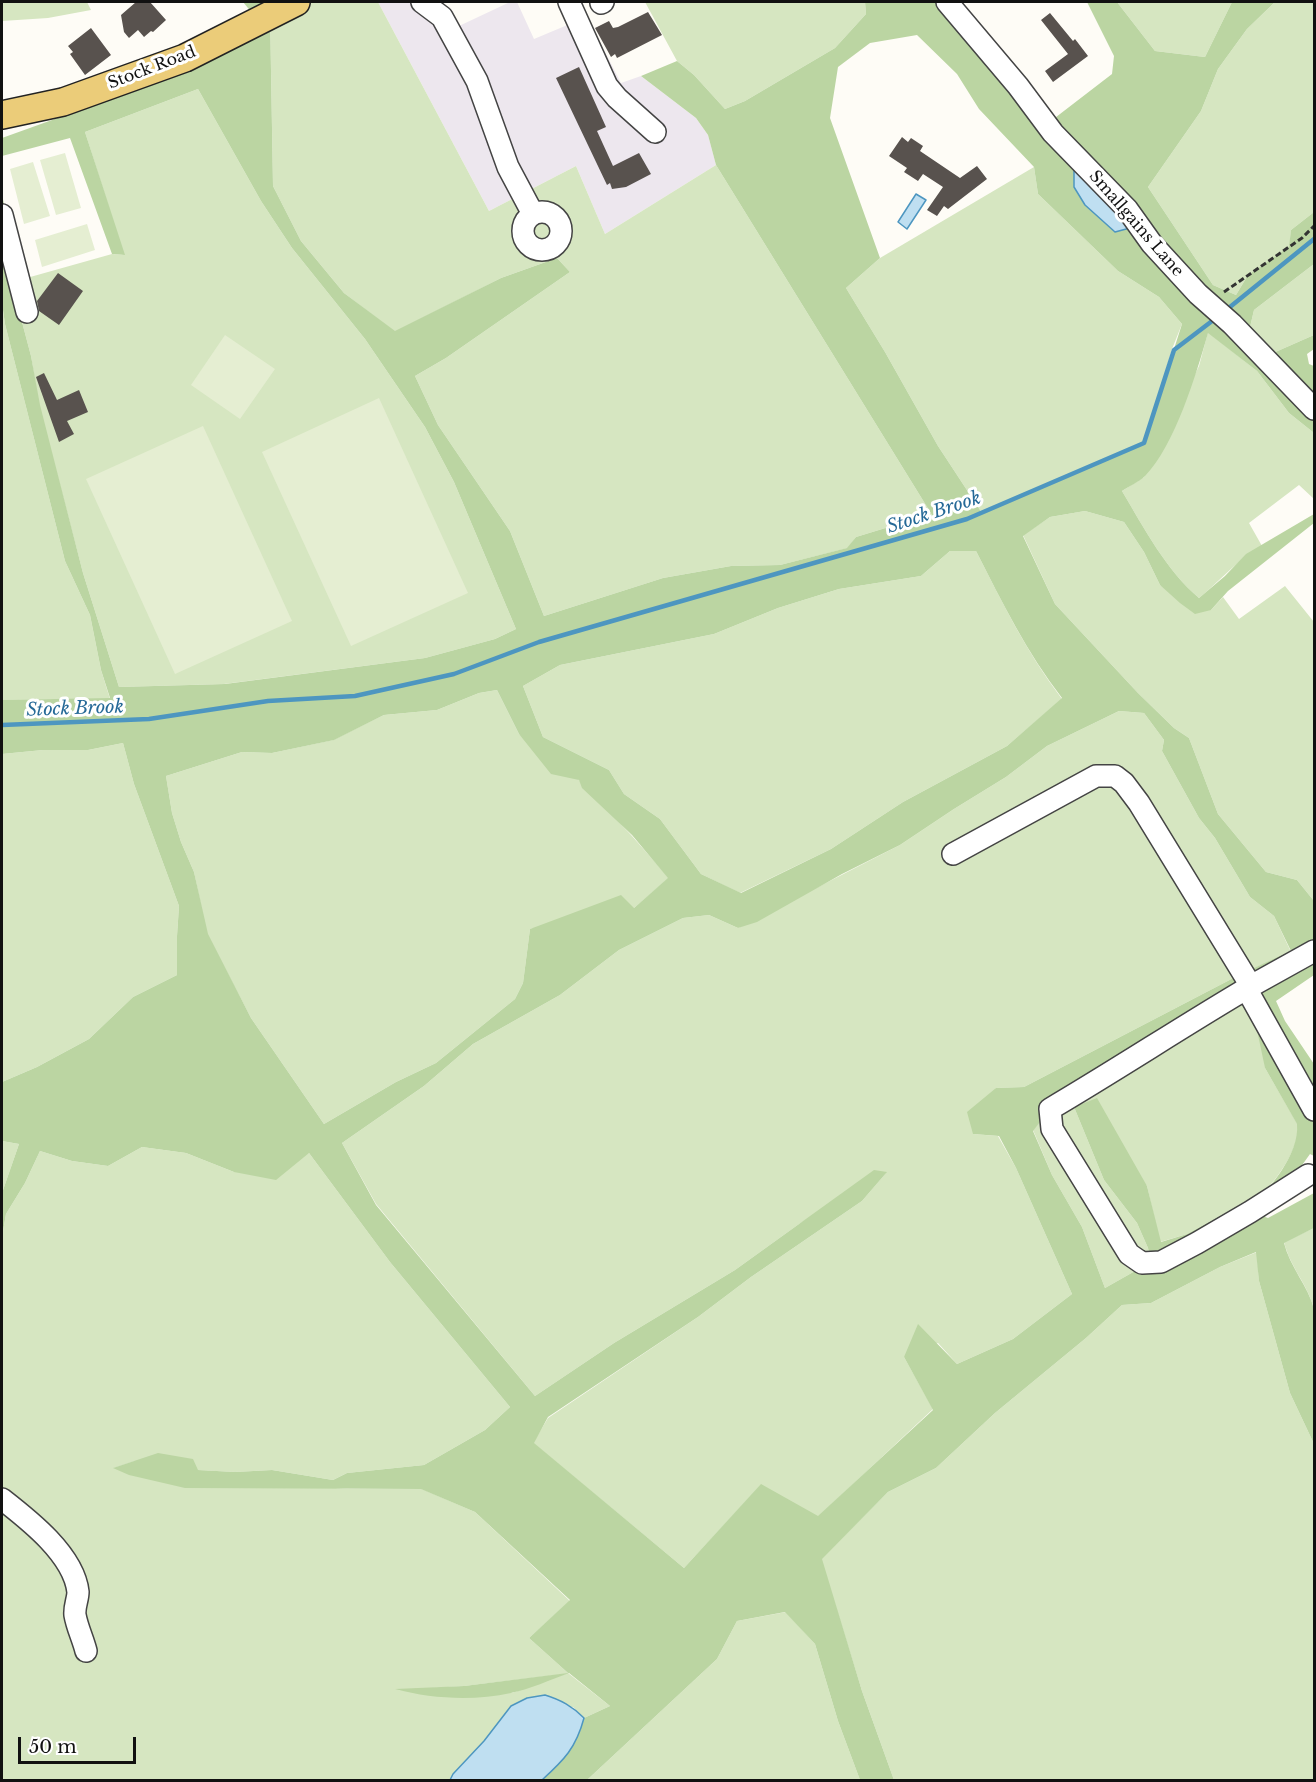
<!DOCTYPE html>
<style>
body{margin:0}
#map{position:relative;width:1316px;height:1782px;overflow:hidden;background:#fefcf6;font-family:"Libre Baskerville",serif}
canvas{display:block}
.frame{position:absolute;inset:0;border:3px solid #111;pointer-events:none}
.scale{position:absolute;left:18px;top:1737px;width:118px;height:27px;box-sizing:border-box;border:3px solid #111;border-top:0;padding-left:8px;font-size:18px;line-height:21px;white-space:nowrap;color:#111;-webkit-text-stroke:4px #fff;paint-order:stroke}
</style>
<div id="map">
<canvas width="1316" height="1782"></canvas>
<div class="frame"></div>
<div class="scale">50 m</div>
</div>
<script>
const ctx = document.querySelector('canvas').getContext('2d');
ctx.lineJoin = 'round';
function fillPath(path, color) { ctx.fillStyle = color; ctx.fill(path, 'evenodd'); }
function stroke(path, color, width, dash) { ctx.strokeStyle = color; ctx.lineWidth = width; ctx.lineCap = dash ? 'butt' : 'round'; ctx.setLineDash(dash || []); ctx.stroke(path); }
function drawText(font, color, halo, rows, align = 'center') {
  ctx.font = font + ' "Libre Baskerville",serif'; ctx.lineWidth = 6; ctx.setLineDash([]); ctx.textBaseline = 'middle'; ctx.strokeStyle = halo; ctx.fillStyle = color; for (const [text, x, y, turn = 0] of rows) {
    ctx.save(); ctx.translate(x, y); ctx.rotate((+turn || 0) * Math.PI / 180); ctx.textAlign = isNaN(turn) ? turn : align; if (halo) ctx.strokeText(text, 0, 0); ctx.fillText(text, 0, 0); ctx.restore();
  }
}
fillPath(new Path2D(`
 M 378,2 L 429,2 L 446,11 L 459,26 L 510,2 L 517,2 L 534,39 L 577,21 L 586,15 L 621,83 L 641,76 L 696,118 L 708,135 L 716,165 L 605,234 L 576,166 L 489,211 Z`), '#ede7ee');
fillPath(new Path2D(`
 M 2,2 L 87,2 L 91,10 L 48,18 L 2,21 Z
 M 291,2 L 378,2 L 489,211 L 576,166 L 605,234 L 716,165 L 932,515 L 911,526 L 892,526 L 856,537 L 848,548 L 780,565 L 731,566 L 663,578 L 544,616 L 510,531 L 438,425 L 415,376 L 446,358 L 570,272 L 557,258 L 501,278 L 395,332 L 344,293 L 301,241 L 273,186 L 270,13 Z
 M 645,2 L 865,2 L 866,14 L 835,48 L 745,101 L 725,109 L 694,75 L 677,61 Z
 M 1117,2 L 1232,2 L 1205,57 L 1155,51 Z
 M 1275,2 L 1314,2 L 1314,212 L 1291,230 L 1290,247 L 1248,275 L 1236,295 L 1213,285 L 1148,187 L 1201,111 L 1218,69 L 1247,29 Z
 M 198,89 L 261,201 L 292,248 L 365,339 L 425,427 L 454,482 L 516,629 L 495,639 L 425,658 L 224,684 L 119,687 L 83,573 L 39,405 L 31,356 L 17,303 L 16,281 L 112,254 L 124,255 L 85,132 Z
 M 1034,167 L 1038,194 L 1118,271 L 1159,297 L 1182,324 L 1172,349 L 1144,443 L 982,513 L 938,446 L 885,352 L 846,288 L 880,258 Z
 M 1314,264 L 1314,335 L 1264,357 L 1247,340 L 1254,310 Z
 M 2,303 L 5,324 L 65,561 L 90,615 L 101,670 L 110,699 L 2,700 Z
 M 1208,332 L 1257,371 L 1289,413 L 1314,433 L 1314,499 L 1299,485 L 1249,523 L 1262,546 C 1238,559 1220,581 1199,598 C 1166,570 1144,528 1122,491 L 1144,477 L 1199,366 Z
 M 1085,511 L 1124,522 L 1144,552 L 1160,585 L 1211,610 L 1223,597 L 1239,619 L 1285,586 L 1314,622 L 1314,901 L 1297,880 L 1266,872 L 1218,814 L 1189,738 L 1174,728 L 1138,693 L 1055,604 L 1023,535 L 1050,517 Z
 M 950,551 L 976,551 C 1002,602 1027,653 1062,699 L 1007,746 L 903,802 L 831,849 L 740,893 L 701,874 L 660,819 L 624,794 L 609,770 L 543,737 L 523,686 L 560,665 L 714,634 L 778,608 L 839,589 L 921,576 Z
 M 497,690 L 519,734 L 579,780 L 632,836 L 669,878 L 634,908 L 530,929 L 523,983 L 515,999 L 436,1063 L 396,1082 L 324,1124 L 251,1018 L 207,934 L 194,872 L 181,842 L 172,813 L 166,776 L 242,752 L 272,753 L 333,740 L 384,715 L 437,710 L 479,693 Z
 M 1119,711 L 1144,713 L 1164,740 L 1162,751 L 1199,818 L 1215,838 L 1250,897 L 1274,916 L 1291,952 L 1243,973 L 1024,1087 L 996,1088 L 973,1134 L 998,1136 L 1016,1168 L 1072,1294 L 1013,1339 L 957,1364 L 938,1343 L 904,1357 L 933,1409 L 818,1517 L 761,1485 L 684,1568 L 533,1443 L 548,1418 L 698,1317 L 751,1277 L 862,1201 L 886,1173 L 799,1224 L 735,1270 L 614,1343 L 535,1396 L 376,1204 L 342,1143 L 424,1086 L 473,1044 L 560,995 L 619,950 L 683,918 L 709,915 L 738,928 L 900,845 L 954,809 L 1006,777 L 1047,746 Z
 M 123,743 L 134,784 L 179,906 L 177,936 L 177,975 L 133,997 L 89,1039 L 37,1067 L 2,1082 L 2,754 L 43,750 L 88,750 Z
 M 1246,988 L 1263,1017 L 1265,1068 L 1298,1125 C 1300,1154 1267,1191 1247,1210 L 1238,1206 L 1187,1234 L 1160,1242 L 1147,1186 L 1074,1107 L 1104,1180 L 1137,1223 L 1148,1248 L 1151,1262 L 1105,1288 L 1082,1227 L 1052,1175 L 1033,1130 L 1050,1109 Z
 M 2,1141 L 19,1144 L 2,1193 Z
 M 142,1147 L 186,1153 L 234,1172 L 309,1153 L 390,1262 L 510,1407 L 485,1430 L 424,1465 L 347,1473 L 333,1480 L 272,1470 L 235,1472 L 197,1470 L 135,1461 L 114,1468 L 346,1489 L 422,1489 L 475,1512 L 570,1601 L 529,1638 L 568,1673 L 610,1706 L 584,1718 L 573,1707 L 511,1706 L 485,1741 L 453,1774 L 450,1780 L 2,1780 L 2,1237 L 6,1214 L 25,1183 L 40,1151 L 72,1161 L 108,1166 ZM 565,1674 L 512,1693 L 398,1690 L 464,1686 Z
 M 1314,1228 L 1314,1309 C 1308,1285 1290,1267 1284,1242 Z
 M 1257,1252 L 1259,1281 L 1290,1393 L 1314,1444 L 1314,1780 L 894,1780 L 862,1691 L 821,1559 L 888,1492 L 936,1468 L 995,1413 L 1086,1338 L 1122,1305 L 1151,1303 L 1220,1267 Z
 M 786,1612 L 815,1644 L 838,1721 L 860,1780 L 587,1780 L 717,1659 L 737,1621 Z`), '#d6e6c1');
fillPath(new Path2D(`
 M 243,2 L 291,2 L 270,13 L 273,186 L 301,241 L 344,293 L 395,331 L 501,278 L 557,258 L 570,272 L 446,358 L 415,376 L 438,425 L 510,531 L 544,616 L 663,578 L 731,566 L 780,565 L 847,548 L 856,537 L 892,526 L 911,526 L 932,515 L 716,165 L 708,135 L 696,118 L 641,76 L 677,61 L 694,75 L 725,109 L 745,101 L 835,48 L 866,14 L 865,2 L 947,2 L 1047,124 L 1112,74 L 1114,56 L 1087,2 L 1117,2 L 1155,51 L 1205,57 L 1232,2 L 1275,2 L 1247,29 L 1218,69 L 1201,111 L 1148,187 L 1213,285 L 1236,295 L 1248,275 L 1289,247 L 1291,230 L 1314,212 L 1314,264 L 1254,310 L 1247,340 L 1264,357 L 1314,335 L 1314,349 L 1307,354 L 1309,364 L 1314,366 L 1314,433 L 1289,413 L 1257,371 L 1208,333 C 1196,375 1175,445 1145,476 C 1139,482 1129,486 1122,491 C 1144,528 1166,570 1199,598 L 1225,576 L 1246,554 L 1314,514 L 1314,523 L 1228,591 L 1211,610 L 1195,614 L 1180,603 L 1160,585 L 1144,552 L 1124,522 L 1085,511 L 1050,517 L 1023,536 L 1055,604 L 1138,693 L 1174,728 L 1189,738 L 1218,814 L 1266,872 L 1297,880 L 1314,901 L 1314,975 L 1276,1001 L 1285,1021 L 1314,1064 L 1314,1156 L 1310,1154 L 1265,1217 L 1268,1218 L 1314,1193 L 1314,1228 L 1284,1243 C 1290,1267 1308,1286 1314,1309 L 1314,1444 L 1290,1393 L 1259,1281 L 1256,1252 L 1220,1267 L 1151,1303 L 1122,1305 L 1086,1338 L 995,1413 L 936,1468 L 888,1492 L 822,1559 L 862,1691 L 894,1780 L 860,1780 L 838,1721 L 815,1644 L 785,1612 L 737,1621 L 717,1659 L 587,1780 L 542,1780 C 559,1765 578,1740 584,1718 L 610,1706 L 569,1673 C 550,1680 530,1689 511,1693 C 474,1701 432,1699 395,1689 L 464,1686 L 568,1673 L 529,1638 L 570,1600 L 475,1512 L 421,1489 L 185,1488 L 129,1475 L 113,1468 L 158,1453 L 193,1459 L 198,1470 L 235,1472 L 272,1470 L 333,1480 L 347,1473 L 424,1465 L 485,1430 L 510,1407 L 390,1262 L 309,1153 L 276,1180 L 234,1172 L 186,1153 L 142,1147 L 108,1166 L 72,1161 L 40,1151 L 25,1183 L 6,1214 L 2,1237 L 2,1193 L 19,1144 L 2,1141 L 2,1082 L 37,1067 L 89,1039 L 133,997 L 177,975 L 177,936 L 179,906 L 134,784 L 123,743 L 88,750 L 43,750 L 2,754 L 2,700 L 110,698 L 101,670 L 90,615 L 65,561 L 5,324 L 2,303 L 2,194 L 15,260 L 17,303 L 31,356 L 40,405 L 83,573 L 119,687 L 225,684 L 425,658 L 495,639 L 516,629 L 454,482 L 425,427 L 365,339 L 292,248 L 261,201 L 198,89 L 85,132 L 125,255 L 112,254 L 70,138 L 2,156 L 2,138 L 191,70 L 257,19 ZM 917,35 L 957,74 L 979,109 L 1034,167 L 1038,194 L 1118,271 L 1159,297 L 1182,324 L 1144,443 L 982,513 L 938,446 L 885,352 L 846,288 L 880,258 L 830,118 L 838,67 L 870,43 ZM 950,551 L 976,551 C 1002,602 1027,653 1062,698 L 1007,746 L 903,802 L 831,849 L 741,893 L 701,874 L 660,819 L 624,794 L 609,770 L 543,737 L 523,686 L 560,665 L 714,634 L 778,608 L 839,589 L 921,576 ZM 497,690 L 519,734 L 551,774 L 579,780 L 582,788 L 632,835 L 668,878 L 634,908 L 621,895 L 530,929 L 523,983 L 515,999 L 436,1063 L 396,1082 L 324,1124 L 251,1018 L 208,934 L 194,872 L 181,842 L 172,813 L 166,776 L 242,752 L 272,753 L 334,740 L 384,715 L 437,710 L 479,693 ZM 1119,711 L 1144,713 L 1164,740 L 1162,751 L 1199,818 L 1215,838 L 1250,897 L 1274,916 L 1291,951 L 1243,973 L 1024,1087 L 996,1088 L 967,1112 L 973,1134 L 999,1136 L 1016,1168 L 1072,1294 L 1013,1339 L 957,1364 L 918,1324 L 904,1357 L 933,1410 L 818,1516 L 761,1484 L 684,1568 L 534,1443 L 548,1417 L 698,1317 L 751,1277 L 862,1201 L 887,1172 L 874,1170 L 735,1270 L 614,1343 L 535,1396 L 376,1205 L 342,1143 L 424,1086 L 473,1044 L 560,995 L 619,950 L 683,918 L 709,915 L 738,928 L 757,922 L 842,874 L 900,845 L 954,809 L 1006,777 L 1047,746 ZM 1246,988 L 1259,1022 L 1257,1030 L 1265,1068 L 1297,1124 C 1300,1154 1268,1191 1248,1210 L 1238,1206 L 1187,1234 L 1161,1242 L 1147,1186 L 1097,1098 L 1074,1107 L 1104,1180 L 1137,1223 L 1148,1248 L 1151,1262 L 1105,1288 L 1082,1227 L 1052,1175 L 1033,1131 L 1050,1109 Z`), '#bbd5a2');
fillPath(new Path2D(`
 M 65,153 L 81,208 L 56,215 L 40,160 Z
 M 33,162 L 50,216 L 24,224 L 10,169 Z
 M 87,224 L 95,250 L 42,267 L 35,240 Z
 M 225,335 L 275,369 L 240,419 L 191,385 Z
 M 379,398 L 468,593 L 351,646 L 262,452 Z
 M 203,426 L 292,621 L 175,674 L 86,479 Z`), '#e5eed2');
const water = new Path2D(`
 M 1074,166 L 1130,228 L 1115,232 L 1085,205 L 1074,187 Z
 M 916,194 L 926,200 L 907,229 L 898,222 Z
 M 545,1695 C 561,1700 572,1706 584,1718 C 576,1748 564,1760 542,1780 L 450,1780 L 453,1774 L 484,1741 L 511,1706 L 527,1698 Z`);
fillPath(water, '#bfdff1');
stroke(water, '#4d96c0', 1.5);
stroke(new Path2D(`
 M 1225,311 L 1314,239
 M 2,725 L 149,719 L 268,701 L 355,696 L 454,674 L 539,642 L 967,519 L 1144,443 L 1174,350 L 1216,318`), '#4d96c0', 4.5);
fillPath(new Path2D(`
 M 136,2 L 150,2 L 166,20 L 153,32 L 151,31 L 144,37 L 138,30 L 129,38 L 124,32 L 121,15 Z
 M 648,12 L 662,35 L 617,58 L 615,54 L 611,57 L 595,28 L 609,21 L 613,28 L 618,27 Z
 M 1050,13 L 1073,41 L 1075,39 L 1088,56 L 1053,82 L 1045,71 L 1068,54 L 1041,20 Z
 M 91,28 L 111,55 L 85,75 L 70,54 L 73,52 L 68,46 Z
 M 579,67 L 606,127 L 597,131 L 613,166 L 639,153 L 651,174 L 626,187 L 612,189 L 610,183 L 607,185 L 556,78 Z
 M 902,137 L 908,142 L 911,138 L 923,146 L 920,151 L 960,178 L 977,166 L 987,179 L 948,209 L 944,206 L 937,216 L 927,210 L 943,187 L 923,174 L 918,181 L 904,172 L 907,168 L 889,156 Z
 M 58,273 L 83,291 L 59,325 L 39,311 L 37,301 Z
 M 44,373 L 57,400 L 79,390 L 88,412 L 67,421 L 74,434 L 59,442 L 36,377 Z`), '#58524e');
const minor = new Path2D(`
 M 422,2 L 442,17 L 477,81 L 508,167 L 533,214
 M 569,2 L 607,86 L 617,98 L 655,132
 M 947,2 L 1018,86 L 1053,133 L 1127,209 L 1152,244 L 1198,294 L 1232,324 L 1314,409
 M 601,3 L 603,2
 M523 231a19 19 0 1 1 38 0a19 19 0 1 1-38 0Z
 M 2,215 L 27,312
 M 953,854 L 1096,776 L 1115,776 L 1124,783 L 1139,803 L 1251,986 L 1314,951
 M 1251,986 C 1183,1026 1118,1069 1050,1109 L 1052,1129 L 1129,1254 L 1142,1263 L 1161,1262 L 1197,1243 L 1250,1212 L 1308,1175
 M 1246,988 L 1314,1110
 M 2,1499 C 29,1520 74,1555 78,1592 C 78,1599 74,1607 75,1615 C 77,1627 83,1639 86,1651`);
const major = new Path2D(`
 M 2,115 L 63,102 L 185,58 L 296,2`);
stroke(minor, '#444', 24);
stroke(major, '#222', 30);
stroke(new Path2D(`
 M 1224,292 L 1302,238 L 1314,226`), '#333', 3, [6, 3]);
stroke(minor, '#fff', 21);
stroke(major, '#ebcc79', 27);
drawText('16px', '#111', '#fff', [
 ["Stock Road",152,68,-21],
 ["Smallgains Lane",1136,224,49]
]);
drawText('italic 18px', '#256997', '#fff', [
 ["Stock Brook",934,513,-18],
 ["Stock Brook",75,709,-2]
]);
</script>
